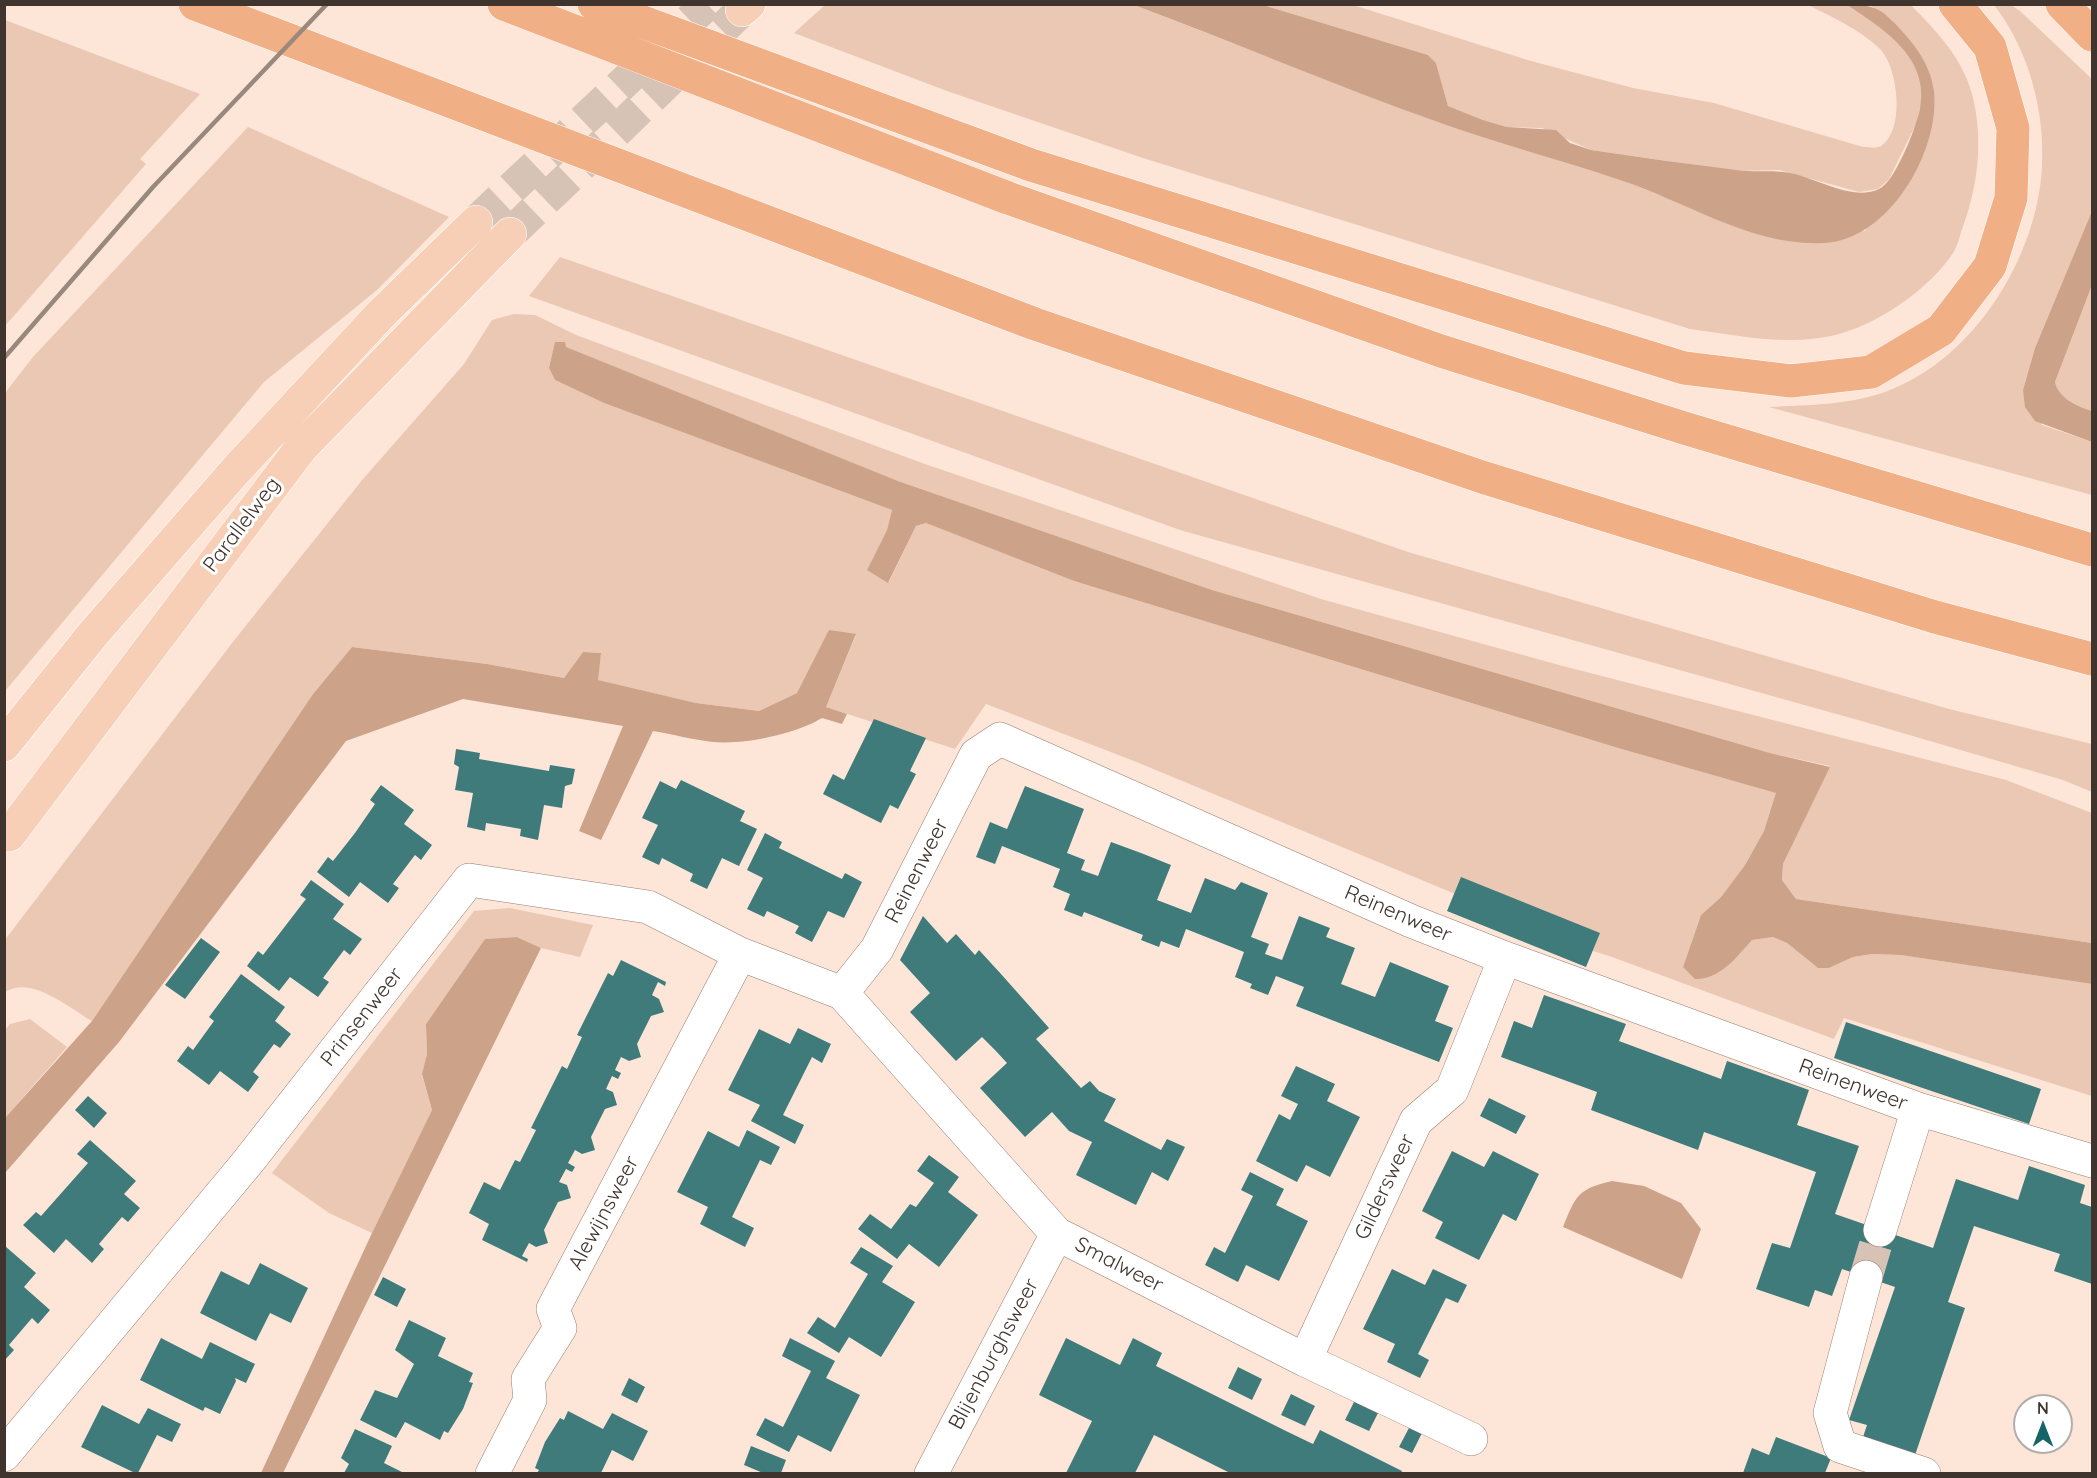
<!DOCTYPE html>
<style>
body{margin:0}
#map{position:relative;width:2097px;height:1478px;overflow:hidden;background:#fde6d8;font-family:Quicksand,sans-serif}
canvas{display:block}
.frame{position:absolute;inset:0;border:6px solid #40352e;pointer-events:none}
.north{position:absolute;left:2013px;top:1394px;width:60px;height:60px;box-sizing:border-box;background:#fff;border:2px solid #b3aeab;border-radius:50%;rotate:0deg;font-size:16px;font-weight:700;line-height:24px;text-align:center;color:#40352e}
.north::after{content:'';display:block;margin:auto;width:21px;height:27px;background:#166566;clip-path:polygon(50% 0,100% 100%,50% 72%,0 100%)}
</style>
<div id="map">
<canvas width="2097" height="1478"></canvas>
<div class="frame"></div>
<div class="north">N</div>
</div>
<script>
const ctx = document.querySelector('canvas').getContext('2d');
ctx.lineJoin = 'round';
function fillPath(path, color) { ctx.fillStyle = color; ctx.fill(path, 'evenodd'); }
function stroke(path, color, width, dash) { ctx.strokeStyle = color; ctx.lineWidth = width; ctx.lineCap = dash ? 'butt' : 'round'; ctx.setLineDash(dash || []); ctx.stroke(path); }
function drawText(font, color, halo, rows, align = 'center') {
  ctx.font = font + ' Quicksand,sans-serif'; ctx.lineWidth = 6; ctx.setLineDash([]); ctx.textBaseline = 'middle'; ctx.strokeStyle = halo; ctx.fillStyle = color; for (const [text, x, y, turn = 0] of rows) {
    ctx.save(); ctx.translate(x, y); ctx.rotate((+turn || 0) * Math.PI / 180); ctx.textAlign = isNaN(turn) ? turn : align; if (halo) ctx.strokeText(text, 0, 0); ctx.fillText(text, 0, 0); ctx.restore();
  }
}
fillPath(new Path2D(`
 M 825,5 L 1134,5 L 1435,121 L 1622,180 L 1745,229 L 1865,231 L 1934,93 L 1891,19 L 1870,5 L 1911,5 C 1936,31 1962,57 1972,94 C 1984,140 1978,188 1961,232 C 1959,239 1957,247 1953,253 C 1929,290 1874,327 1831,336 C 1785,346 1735,335 1690,329 L 1143,158 L 947,91 L 794,33 Z
 M 1263,5 L 1353,5 L 1531,61 L 1633,88 L 1714,103 L 1863,147 C 1869,147 1876,149 1881,146 C 1906,130 1898,65 1879,48 C 1859,29 1832,17 1808,5 L 1847,5 L 1889,32 L 1909,55 L 1920,77 L 1922,100 L 1917,122 L 1889,179 L 1878,189 L 1859,192 L 1779,170 L 1738,171 L 1591,150 L 1542,128 L 1507,127 L 1483,120 L 1448,106 L 1436,63 L 1428,55 Z
 M 1994,5 L 2011,5 L 2020,11 L 2092,79 L 2092,211 L 2035,348 L 2023,390 L 2042,425 L 2092,442 L 2092,495 L 1769,407 C 1809,405 1852,405 1890,390 C 1975,357 2037,257 2042,167 C 2045,111 2029,50 1994,5 Z
 M 5,20 L 200,94 L 140,159 L 146,164 L 5,326 Z
 M 248,127 L 449,217 L 377,290 L 264,382 L 5,691 L 5,393 L 33,357 Z
 M 560,257 L 1408,552 L 1949,709 L 2092,744 L 2092,792 L 2063,780 L 1865,722 L 1180,530 L 529,296 Z
 M 2092,285 L 2092,411 C 2077,406 2059,399 2055,382 Z
 M 514,314 L 535,315 L 576,335 L 922,463 L 1321,599 L 1559,665 L 2006,780 L 2092,813 L 2092,943 L 1796,899 L 1782,880 L 1783,864 L 1830,766 L 1770,753 L 1212,590 L 898,481 L 555,343 L 549,368 L 555,380 L 604,403 L 892,510 L 887,530 L 867,570 L 889,582 L 916,526 L 926,523 L 1074,581 L 1618,748 L 1777,793 L 1764,831 L 1745,865 L 1721,897 L 1701,915 L 1683,967 L 1736,958 L 1752,940 L 1773,937 L 1787,943 L 1818,968 L 1829,968 L 1853,957 L 1872,954 L 1901,955 L 2092,984 L 2092,1096 L 1844,1018 L 1834,1039 L 1612,957 L 1505,923 L 1453,893 L 1134,761 L 986,704 L 955,749 L 826,707 L 856,635 L 797,693 L 759,711 L 696,703 L 597,680 L 601,653 L 583,652 L 564,678 L 487,664 L 352,647 L 313,694 L 92,1021 C 68,1007 31,975 5,992 L 4,941 L 236,638 L 363,479 L 464,364 L 492,320 Z
 M 510,908 L 593,925 L 580,957 L 541,948 L 517,937 L 485,939 L 426,1024 L 427,1054 L 422,1075 L 432,1110 L 372,1233 L 329,1213 L 272,1173 L 474,911 Z
 M 30,1019 L 67,1047 L 5,1118 L 5,1030 L 10,1024 Z`), '#eac8b3');
fillPath(new Path2D(`
 M 1134,5 L 1263,5 L 1428,55 L 1436,63 L 1448,106 L 1483,120 L 1507,127 L 1556,130 L 1570,143 L 1591,150 C 1639,157 1688,164 1736,170 C 1756,173 1775,169 1795,174 C 1819,180 1854,201 1879,189 C 1896,181 1916,127 1920,109 C 1930,58 1884,29 1847,5 C 1876,4 1883,10 1902,31 C 1918,49 1931,67 1934,92 C 1940,151 1889,240 1824,243 C 1753,247 1685,201 1620,180 C 1558,159 1496,143 1435,121 C 1334,85 1234,42 1134,5 Z
 M 2092,211 L 2092,285 L 2055,382 C 2059,399 2077,406 2092,411 L 2092,442 L 2035,421 L 2025,407 L 2023,390 L 2035,348 Z
 M 555,342 L 565,342 L 566,347 L 898,481 L 1212,590 L 1770,753 L 1830,767 L 1783,864 L 1782,880 L 1796,899 L 2092,943 L 2092,984 L 1901,955 L 1872,954 L 1853,957 L 1829,968 L 1818,968 L 1787,943 L 1773,937 L 1752,940 C 1737,957 1719,980 1695,979 L 1683,967 L 1701,915 L 1721,897 L 1745,865 L 1764,831 L 1776,793 L 1618,748 L 1074,581 L 926,523 L 916,526 L 888,583 L 867,570 L 887,530 L 892,510 L 604,403 L 555,380 L 549,368 Z
 M 829,630 L 856,634 L 826,707 L 847,714 L 842,724 L 822,718 C 796,734 744,745 713,742 C 693,740 673,734 653,731 L 601,840 L 579,831 L 623,726 L 463,699 L 346,741 L 119,1042 L 5,1173 L 5,1118 L 92,1021 L 313,694 L 352,647 L 487,664 L 564,678 L 583,652 L 601,653 L 598,680 L 696,703 L 759,711 L 797,693 Z
 M 517,937 L 541,948 L 283,1473 L 261,1473 L 372,1233 L 432,1110 L 422,1074 L 427,1054 L 426,1024 L 485,939 Z
 M 1612,1181 L 1644,1186 L 1681,1203 L 1701,1229 L 1682,1279 L 1563,1227 C 1576,1195 1578,1189 1612,1181 Z`), '#cca288');
fillPath(new Path2D(`
 M 874,719 L 926,738 L 910,771 L 916,774 L 898,809 L 890,805 L 881,823 L 823,794 L 833,774 L 844,780 Z
 M 456,749 L 480,753 L 479,759 L 549,771 L 550,765 L 575,769 L 572,784 L 565,786 L 562,808 L 544,805 L 538,840 L 520,836 L 521,829 L 504,826 L 486,823 L 485,831 L 467,827 L 473,793 L 455,790 L 459,767 L 454,764 Z
 M 681,780 L 745,811 L 740,821 L 757,829 L 739,866 L 722,858 L 707,889 L 690,881 L 693,874 L 662,858 L 659,865 L 642,857 L 658,825 L 642,818 L 660,781 L 676,789 Z
 M 381,785 L 414,810 L 404,824 L 432,845 L 421,860 L 415,855 L 393,884 L 399,888 L 388,903 L 360,882 L 349,897 L 317,872 L 328,857 L 333,861 L 355,833 L 375,804 L 370,800 Z
 M 1025,786 L 1084,809 L 1067,853 L 1085,860 L 1081,870 L 1098,876 L 1111,842 L 1141,853 L 1171,865 L 1157,900 L 1191,913 L 1205,878 L 1235,890 L 1241,882 L 1268,893 L 1251,937 L 1269,944 L 1265,954 L 1282,960 L 1299,916 L 1330,928 L 1326,937 L 1355,948 L 1341,984 L 1375,997 L 1390,962 L 1449,986 L 1435,1021 L 1453,1028 L 1439,1062 L 1296,1006 L 1304,987 L 1276,976 L 1268,995 L 1250,988 L 1252,984 L 1235,977 L 1244,952 L 1186,929 L 1179,948 L 1161,941 L 1159,947 L 1141,940 L 1143,935 L 1084,912 L 1082,917 L 1064,910 L 1070,894 L 1053,887 L 1060,869 L 1002,846 L 995,864 L 976,857 L 990,822 L 1007,829 Z
 M 765,833 L 782,842 L 779,848 L 842,879 L 845,873 L 862,882 L 844,918 L 828,911 L 812,942 L 795,933 L 799,926 L 767,911 L 764,917 L 747,909 L 763,878 L 747,870 Z
 M 1461,877 L 1600,933 L 1586,967 L 1447,911 Z
 M 311,880 L 344,904 L 333,919 L 362,939 L 350,955 L 344,950 L 323,978 L 329,982 L 318,997 L 290,977 L 279,991 L 247,966 L 258,951 L 263,955 L 306,899 L 300,895 Z
 M 923,916 L 947,943 L 956,934 L 975,955 L 979,950 L 1001,974 L 1049,1028 L 1036,1039 L 1081,1088 L 1090,1081 L 1099,1091 L 1116,1099 L 1104,1121 L 1161,1150 L 1167,1139 L 1185,1147 L 1168,1181 L 1152,1172 L 1136,1205 L 1076,1175 L 1092,1142 L 1069,1131 L 1052,1112 L 1025,1137 L 980,1088 L 1007,1063 L 995,1050 L 982,1037 L 956,1061 L 910,1012 L 930,993 L 900,960 Z
 M 201,938 L 220,952 L 185,999 L 165,985 Z
 M 621,960 L 666,982 L 665,986 L 658,982 L 652,995 L 659,999 L 664,1012 L 651,1016 L 637,1044 L 641,1057 L 629,1061 L 621,1057 L 615,1070 L 621,1073 L 618,1079 L 612,1076 L 606,1089 L 613,1092 L 617,1105 L 605,1109 L 591,1137 L 595,1150 L 582,1154 L 575,1150 L 568,1163 L 575,1167 L 572,1172 L 566,1169 L 559,1182 L 567,1185 L 571,1198 L 558,1202 L 544,1230 L 548,1243 L 536,1247 L 529,1243 L 522,1256 L 528,1259 L 527,1262 L 482,1240 L 489,1224 L 469,1213 L 484,1182 L 500,1190 L 515,1160 L 520,1162 L 536,1130 L 531,1128 L 562,1066 L 567,1069 L 582,1037 L 577,1035 L 608,973 L 613,976 Z
 M 241,974 L 285,1007 L 275,1021 L 291,1034 L 280,1048 L 274,1044 L 253,1072 L 259,1077 L 248,1092 L 220,1071 L 209,1085 L 177,1061 L 188,1046 L 193,1050 L 214,1021 L 209,1017 Z
 M 1544,995 L 1626,1024 L 1619,1041 L 1721,1079 L 1727,1061 L 1809,1090 L 1797,1125 L 1859,1146 L 1835,1214 L 1933,1248 L 1956,1179 L 2018,1200 L 2029,1166 L 2085,1185 L 2080,1203 L 2092,1207 L 2092,1284 L 2054,1271 L 2060,1254 L 1974,1226 L 1948,1302 L 1965,1308 L 1913,1461 L 1861,1443 L 1867,1425 L 1849,1420 L 1895,1287 L 1842,1269 L 1832,1296 L 1815,1290 L 1809,1307 L 1756,1289 L 1772,1243 L 1790,1248 L 1816,1172 L 1704,1132 L 1698,1150 L 1591,1110 L 1597,1092 L 1501,1057 L 1514,1021 L 1532,1028 Z
 M 1846,1022 L 2041,1089 L 2029,1124 L 1834,1058 Z
 M 798,1028 L 831,1044 L 822,1063 L 812,1057 L 783,1115 L 804,1125 L 795,1144 L 751,1121 L 760,1105 L 728,1090 L 759,1029 L 790,1044 Z
 M 1296,1066 L 1335,1084 L 1327,1101 L 1360,1117 L 1330,1177 L 1306,1165 L 1297,1182 L 1256,1161 L 1279,1114 L 1290,1120 L 1298,1104 L 1281,1096 Z
 M 88,1096 L 107,1113 L 94,1128 L 75,1110 Z
 M 1489,1098 L 1526,1116 L 1516,1134 L 1480,1116 Z
 M 747,1130 L 780,1147 L 771,1165 L 760,1160 L 732,1217 L 754,1228 L 745,1247 L 700,1224 L 708,1207 L 677,1192 L 708,1131 L 739,1147 Z
 M 90,1140 L 136,1181 L 124,1194 L 140,1208 L 128,1222 L 122,1217 L 99,1244 L 104,1249 L 92,1263 L 66,1239 L 54,1253 L 23,1225 L 36,1212 L 41,1216 L 88,1163 L 77,1154 Z
 M 1452,1151 L 1484,1167 L 1493,1151 L 1539,1174 L 1516,1221 L 1503,1214 L 1479,1260 L 1435,1238 L 1443,1222 L 1422,1211 Z
 M 929,1155 L 959,1177 L 948,1192 L 978,1215 L 939,1267 L 909,1244 L 897,1259 L 858,1229 L 870,1214 L 891,1229 L 910,1204 L 916,1207 L 934,1183 L 917,1171 Z
 M 1250,1172 L 1284,1189 L 1276,1205 L 1308,1221 L 1279,1281 L 1246,1265 L 1238,1282 L 1205,1265 L 1214,1247 L 1225,1253 L 1253,1196 L 1241,1190 Z
 M 5,1246 L 36,1273 L 24,1287 L 50,1310 L 38,1324 L 32,1318 L 9,1345 L 14,1350 L 4,1361 Z
 M 861,1247 L 893,1266 L 882,1282 L 915,1302 L 881,1357 L 849,1337 L 839,1353 L 807,1333 L 818,1317 L 835,1328 L 868,1274 L 850,1263 Z
 M 260,1263 L 308,1288 L 291,1323 L 270,1313 L 256,1341 L 200,1313 L 221,1271 L 249,1285 Z
 M 1392,1269 L 1425,1285 L 1433,1269 L 1467,1285 L 1458,1303 L 1446,1298 L 1418,1354 L 1429,1360 L 1420,1378 L 1387,1362 L 1395,1344 L 1363,1329 Z
 M 383,1277 L 406,1289 L 397,1307 L 374,1295 Z
 M 409,1320 L 446,1338 L 438,1356 L 473,1373 L 469,1382 L 473,1383 L 463,1409 L 448,1433 L 444,1431 L 440,1440 L 405,1422 L 396,1438 L 360,1420 L 375,1390 L 397,1398 L 414,1364 L 395,1350 Z
 M 161,1338 L 202,1359 L 210,1342 L 255,1364 L 246,1383 L 235,1378 L 236,1381 L 220,1414 L 205,1407 L 203,1411 L 140,1380 Z
 M 790,1338 L 835,1361 L 826,1378 L 860,1395 L 831,1452 L 798,1435 L 789,1452 L 756,1435 L 765,1418 L 783,1427 L 811,1371 L 782,1356 Z
 M 1066,1338 L 1120,1365 L 1133,1338 L 1162,1353 L 1156,1366 L 1288,1432 L 1313,1444 L 1320,1430 L 1402,1471 L 1401,1473 L 1230,1473 L 1154,1435 L 1135,1473 L 1066,1473 L 1092,1421 L 1039,1395 Z
 M 1238,1367 L 1262,1379 L 1252,1400 L 1228,1388 Z
 M 629,1378 L 645,1387 L 637,1403 L 621,1395 Z
 M 1291,1394 L 1315,1406 L 1305,1426 L 1281,1415 Z
 M 1355,1400 L 1379,1411 L 1369,1431 L 1345,1420 Z
 M 102,1405 L 139,1424 L 148,1408 L 181,1424 L 172,1442 L 157,1435 L 138,1473 L 135,1473 L 81,1447 Z
 M 568,1411 L 603,1429 L 612,1413 L 648,1431 L 633,1461 L 612,1450 L 601,1473 L 537,1473 L 539,1470 L 535,1468 L 545,1442 L 560,1418 L 564,1420 Z
 M 1410,1426 L 1422,1433 L 1412,1453 L 1399,1447 Z
 M 355,1429 L 392,1446 L 384,1463 L 404,1473 L 344,1473 L 349,1464 L 341,1458 Z
 M 1776,1437 L 1831,1458 L 1825,1473 L 1743,1473 L 1752,1448 L 1769,1455 Z
 M 751,1446 L 786,1460 L 781,1473 L 763,1473 L 744,1465 Z`), '#3f7b7b');
stroke(new Path2D(`
 M 1866,1277 L 1880,1230`), '#d7c3b6', 33, [33, 16]);
stroke(new Path2D(`
 M 476,222 L 707,4
 M 510,234 L 742,10`), '#d7c3b6', 33, [33, 16]);
const minor = new Path2D(`
 M 842,993 L 877,949 L 976,755 L 1000,739 L 1411,921 L 1505,958 L 1918,1109 L 2092,1161
 M 1880,1230 L 1918,1109
 M 1866,1277 L 1830,1413 L 1840,1446 L 1924,1474
 M 1305,1360 L 1416,1121 L 1452,1090 L 1505,958
 M 4,1455 L 247,1163 L 469,880 L 648,907 L 740,954 L 842,993 L 1057,1234 L 1305,1360 L 1471,1439
 M 492,1474 L 530,1400 L 528,1379 L 560,1328 L 553,1309 L 740,954
 M 931,1474 L 1057,1234`);
const major = new Path2D(`
 M 742,10 L 749,4
 M 4,745 L 93,634 L 236,470 L 382,313 L 476,222
 M 9,835 L 301,448 L 510,234`);
const highway = new Path2D(`
 M 195,4 L 1035,324 L 1482,477 L 1935,617 L 2092,659
 M 504,4 L 1008,198 L 1441,351 L 1684,428 L 2092,550
 M 594,4 L 1031,165 L 1684,368 L 1791,381 L 1871,372 L 1941,330 L 1990,266 L 2011,198 L 2013,128 L 1990,47 L 1955,4
 M 2062,4 L 2092,35`);
stroke(minor, '#987e6e', 34);
stroke(major, '#fff', 34);
stroke(highway, '#fff', 34);
stroke(minor, '#fff', 33);
stroke(major, '#f7cfb6', 33);
stroke(highway, '#f1af85', 33);
stroke(new Path2D(`
 M 4,358 L 153,187 L 327,4`), '#99887e', 4.5);
drawText('21px', '#40352e', '#fff', [
 ["Parallelweg",242,525,-53],
 ["Reinenweer",917,871,-63],
 ["Reinenweer",1398,914,23],
 ["Prinsenweer",362,1017,-52],
 ["Reinenweer",1853,1085,20],
 ["Gildersweer",1385,1187,-65],
 ["Alewijnsweer",604,1213,-62],
 ["Smalweer",1119,1265,27],
 ["Blijenburghsweer",994,1354,-62]
]);
</script>
